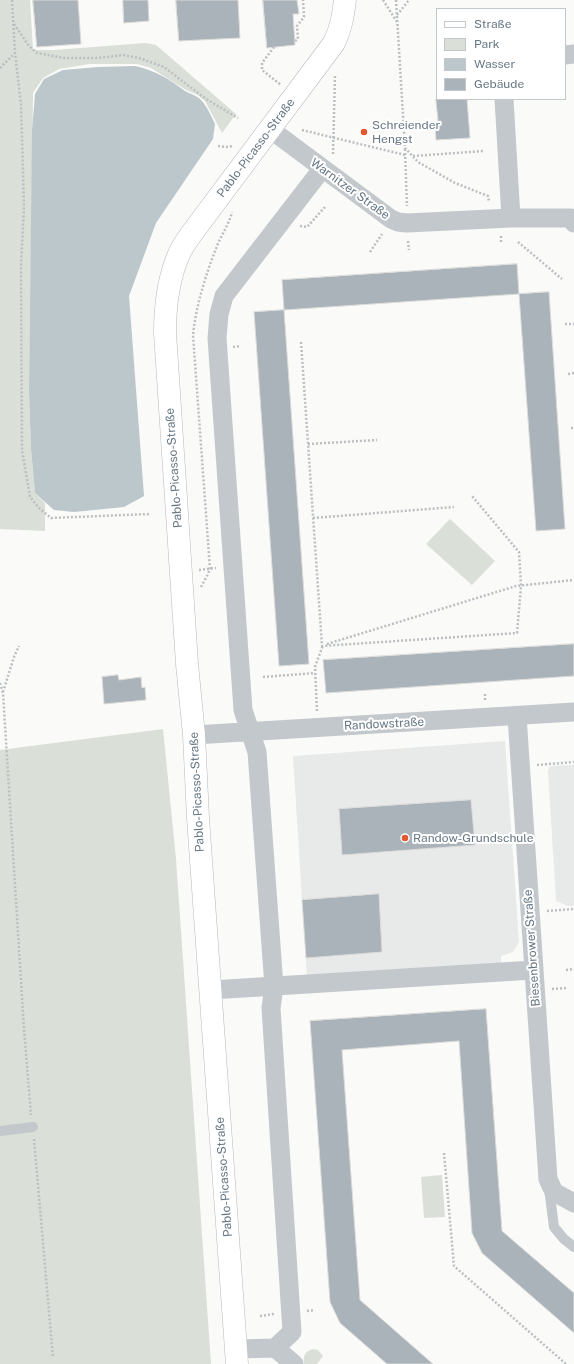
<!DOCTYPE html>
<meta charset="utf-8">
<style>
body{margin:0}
#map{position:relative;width:574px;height:1364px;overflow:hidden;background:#fafaf8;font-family:"Public Sans",sans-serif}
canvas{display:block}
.legend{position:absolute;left:436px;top:8px;width:130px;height:92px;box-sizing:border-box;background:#fff;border:1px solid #c1c8cd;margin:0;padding:5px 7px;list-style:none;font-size:12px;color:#657683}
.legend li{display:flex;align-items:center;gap:8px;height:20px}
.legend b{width:20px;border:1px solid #c1c8cd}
</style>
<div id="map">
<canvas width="574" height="1364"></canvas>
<ul class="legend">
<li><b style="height:5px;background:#fff"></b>Straße</li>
<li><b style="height:11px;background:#dadfd7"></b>Park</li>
<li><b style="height:11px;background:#bbc7cb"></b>Wasser</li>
<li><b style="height:11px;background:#aab3b9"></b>Gebäude</li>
</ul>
</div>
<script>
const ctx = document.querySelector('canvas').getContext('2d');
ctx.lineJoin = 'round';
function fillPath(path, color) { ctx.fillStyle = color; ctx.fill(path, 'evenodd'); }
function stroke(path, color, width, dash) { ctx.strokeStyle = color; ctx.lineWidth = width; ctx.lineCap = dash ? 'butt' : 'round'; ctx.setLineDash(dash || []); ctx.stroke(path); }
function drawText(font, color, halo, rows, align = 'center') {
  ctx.font = font + ' "Public Sans",sans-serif'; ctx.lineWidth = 4; ctx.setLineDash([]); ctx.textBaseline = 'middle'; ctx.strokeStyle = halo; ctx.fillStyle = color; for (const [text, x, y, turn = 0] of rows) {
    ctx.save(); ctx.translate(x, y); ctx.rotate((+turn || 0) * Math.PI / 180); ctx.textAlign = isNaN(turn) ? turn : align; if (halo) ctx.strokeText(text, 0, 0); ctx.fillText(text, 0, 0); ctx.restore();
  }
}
fillPath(new Path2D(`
 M 505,741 L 519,942 L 513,952 L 501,956 L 501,964 L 307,979 L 293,756 Z
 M 574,765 L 574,906 L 568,906 L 556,901 L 548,771 L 550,766 Z`), '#e8e9e9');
fillPath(new Path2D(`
 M 0,0 L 30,0 L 33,50 L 55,50 L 145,43 L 156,45 L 236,114 L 222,133 L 205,101 L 198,95 L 186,90 L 151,68 L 137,64 L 90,64 L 59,69 L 43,78 L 33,93 L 29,390 L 31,449 L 35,493 L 45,503 L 45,531 L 0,529 Z
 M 450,519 L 495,561 L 472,585 L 426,544 Z
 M 163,729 L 176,859 L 211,1364 L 0,1364 L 0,750 Z
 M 442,1175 L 445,1217 L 424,1218 L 421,1177 Z
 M 313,1349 L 318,1350 L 323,1356 L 317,1364 L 304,1364 C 303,1356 305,1351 313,1349 Z`), '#dadfd7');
fillPath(new Path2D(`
 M 135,66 C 154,70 169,79 185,91 C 190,94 196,95 201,100 C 207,106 211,116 215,124 L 213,139 L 156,223 L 129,296 L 144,496 L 124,507 L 74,512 L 54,510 L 35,493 L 31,449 L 29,391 L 32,131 L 35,94 L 44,79 L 63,70 L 98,67 Z`), '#bbc7cb');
const building = new Path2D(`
 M 33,0 L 78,0 L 81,44 L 37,47 Z
 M 123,0 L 148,0 L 149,21 L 124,23 Z
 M 176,0 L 238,0 L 240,38 L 179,41 Z
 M 263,0 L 297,0 L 299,14 L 293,14 L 295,45 L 267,48 Z
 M 436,99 L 467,99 L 470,138 L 436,140 L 435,123 L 438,123 Z
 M 517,264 L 519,294 L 284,310 L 282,280 Z
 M 549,292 L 565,529 L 536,531 L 519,294 Z
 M 284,310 L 309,664 L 279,666 L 254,312 Z
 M 574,644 L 574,676 L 326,693 L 323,660 Z
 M 118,675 L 119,680 L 141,677 L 142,688 L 145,687 L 146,700 L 104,704 L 102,677 Z
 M 471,800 L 475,845 L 342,855 L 339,809 Z
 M 379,894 L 382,952 L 306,958 L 302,900 Z
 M 486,1009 L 502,1231 L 574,1293 L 574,1333 L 482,1253 L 472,1233 L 459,1041 L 342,1050 L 360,1300 L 433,1364 L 387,1364 L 340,1323 L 330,1302 L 310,1021 Z`);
fillPath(building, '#aab3b9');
stroke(building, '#dcdcda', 1);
const secondary = new Path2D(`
 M 237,1364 L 198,818 L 194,735 L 187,664 L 165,333 C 165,306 168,279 179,254 C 182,247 187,240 192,233 L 334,43 C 341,29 343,16 345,0`);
stroke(secondary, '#b3babf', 23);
stroke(new Path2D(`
 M 12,0 L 15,53 L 21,104 L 24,207 L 21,266 L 22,450 L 30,497 L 39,508 L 51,518 L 150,514
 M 383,0 L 397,22
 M 396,0 L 405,148 L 418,162 L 455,183 L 488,196 L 489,202
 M 397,15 L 409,0
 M 14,24 L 29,46 L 37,53 L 64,58 L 98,58 L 123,55 L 139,58 L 164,67 L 206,99 L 238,118
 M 295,41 L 298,39 L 297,26 L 304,17 L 303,0
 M 274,47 L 262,63 L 262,70 L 281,85
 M 0,68 L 15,53
 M 302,130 L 405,155
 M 218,146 L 226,147 L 233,146
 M 405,149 L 407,206
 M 333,154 L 335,75
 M 413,156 L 484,151
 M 300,226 L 307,227 L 325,207
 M 501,236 L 501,243
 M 408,241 L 409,250
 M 518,242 L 562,279
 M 370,252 L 382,234
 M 565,324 L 574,324
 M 301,342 L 322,646 L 517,633 L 521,586 L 519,552 L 472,496
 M 233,347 L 241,346
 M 568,374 L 574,373
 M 571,428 L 574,428
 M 308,444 L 377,440
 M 313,518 L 454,507
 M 199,570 L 216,568
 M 201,587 L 207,576 L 210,569 L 193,335 C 196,305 206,274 217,246 C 222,234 229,224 232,212
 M 327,644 L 516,586 L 574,580
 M 263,677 L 315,673
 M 0,683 L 3,693 L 24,1029 L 31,1115
 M 3,692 L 14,657 L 19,646
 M 485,694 L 485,701
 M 317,711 L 315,667 L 323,645
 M 537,765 L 574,762
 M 547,911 L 574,909
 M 566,970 L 574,969
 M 552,989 L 567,988
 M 34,1139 L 53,1358
 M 444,1153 L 454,1266 L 566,1364
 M 307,1311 L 315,1310
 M 260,1316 L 274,1314`), '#bbbfc2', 2.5, [2, 2]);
stroke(new Path2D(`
 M 0,1131 L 33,1127
 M 549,1188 L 554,1227 L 564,1239 L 574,1247`), '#c3c8cc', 10);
stroke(new Path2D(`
 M 565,55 L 574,54
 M 270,129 L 391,219 L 398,222 L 407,223 L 511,218 L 504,99
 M 511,218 L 571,218 L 574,223
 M 517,716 L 548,1179 L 554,1192 L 574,1203
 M 194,735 L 574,712
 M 211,990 L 533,970
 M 275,1348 L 292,1332 L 271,1008 L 274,987 L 257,752 L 243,710 L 217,338 L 219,314 L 224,296 L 322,169
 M 236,1349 L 275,1348 L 294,1364`), '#c3c8cc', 19);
stroke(secondary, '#fff', 22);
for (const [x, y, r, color] of [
 [364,132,4,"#e4572e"],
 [405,838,4,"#e4572e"]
]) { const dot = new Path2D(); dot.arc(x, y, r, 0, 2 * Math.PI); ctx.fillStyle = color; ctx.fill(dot); stroke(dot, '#fff', 1.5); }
drawText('12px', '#657683', '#fff', [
 ["Schreiender",372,125],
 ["Hengst",372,139],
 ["Randow-Grundschule",413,838]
], 'left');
drawText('12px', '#657683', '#fff', [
 ["Pablo-Picasso-Straße",256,148,-53],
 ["Warnitzer Straße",350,189,36],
 ["Pablo-Picasso-Straße",174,468,-94],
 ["Randowstraße",384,724,-3],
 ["Pablo-Picasso-Straße",197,792,-93],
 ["Biesenbrower Straße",532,948,-94],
 ["Pablo-Picasso-Straße",224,1177,-94]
]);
</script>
